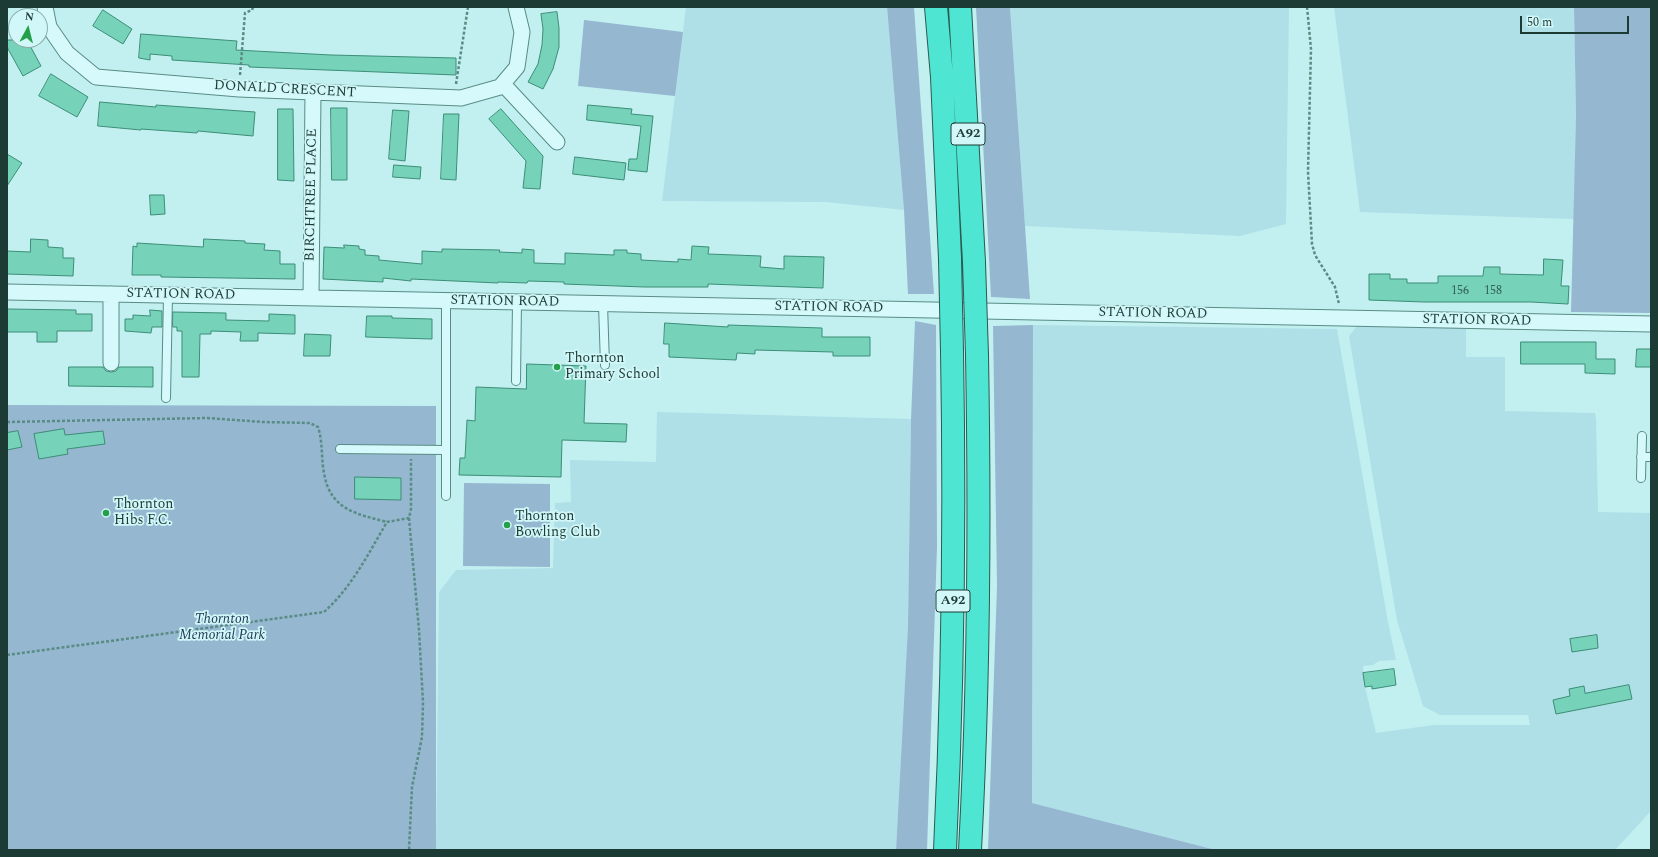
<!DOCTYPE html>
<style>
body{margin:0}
#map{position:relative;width:1658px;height:857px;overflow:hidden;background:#c2f0f1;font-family:Spectral,serif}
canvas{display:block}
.frame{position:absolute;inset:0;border:8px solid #1d3b35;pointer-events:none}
.north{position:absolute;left:8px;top:8px;width:40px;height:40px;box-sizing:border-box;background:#d2f7f8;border:1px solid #8aacaa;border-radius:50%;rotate:7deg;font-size:11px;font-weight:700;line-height:16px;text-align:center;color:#1d3b35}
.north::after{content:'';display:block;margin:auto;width:14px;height:18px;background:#249f4a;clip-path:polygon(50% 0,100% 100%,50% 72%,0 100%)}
.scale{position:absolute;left:1520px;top:16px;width:109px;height:18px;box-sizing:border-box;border:2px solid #1d3b35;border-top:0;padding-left:5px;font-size:12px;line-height:14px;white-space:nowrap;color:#1d3b35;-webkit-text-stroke:3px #d2f7f8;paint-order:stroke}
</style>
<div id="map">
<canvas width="1658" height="857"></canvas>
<div class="frame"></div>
<div class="north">N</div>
<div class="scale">50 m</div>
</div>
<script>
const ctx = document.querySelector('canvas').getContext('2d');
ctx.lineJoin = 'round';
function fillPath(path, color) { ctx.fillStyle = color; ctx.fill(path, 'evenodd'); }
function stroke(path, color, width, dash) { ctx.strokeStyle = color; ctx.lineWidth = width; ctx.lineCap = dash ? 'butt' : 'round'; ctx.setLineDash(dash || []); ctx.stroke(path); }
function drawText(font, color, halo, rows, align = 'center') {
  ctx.font = font + ' Spectral,serif'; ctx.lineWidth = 3.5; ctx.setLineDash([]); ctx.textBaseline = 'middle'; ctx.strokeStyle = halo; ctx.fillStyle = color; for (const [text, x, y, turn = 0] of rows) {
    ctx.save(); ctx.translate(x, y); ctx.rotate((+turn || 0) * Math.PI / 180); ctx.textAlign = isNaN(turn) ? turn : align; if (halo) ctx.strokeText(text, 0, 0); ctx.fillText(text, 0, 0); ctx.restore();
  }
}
fillPath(new Path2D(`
 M 686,7 L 887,7 L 904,210 L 826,202 L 662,201 Z
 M 1010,7 L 1289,7 L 1286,224 L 1240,236 L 1025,226 Z
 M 1334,7 L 1574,7 L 1576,116 L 1574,219 L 1360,212 Z
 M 1033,325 L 1337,329 L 1388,622 L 1396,660 L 1379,661 L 1373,665 L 1363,666 L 1365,687 L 1376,733 L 1434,725 L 1530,725 L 1528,715 L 1440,715 L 1423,706 L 1397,620 L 1349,336 L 1357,326 L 1466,328 L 1466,357 L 1505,357 L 1505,411 L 1595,413 L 1596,419 L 1598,512 L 1651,513 L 1651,811 L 1615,850 L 1216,850 L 1032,803 Z
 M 657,412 L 911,419 L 908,626 L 896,850 L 436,850 L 439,592 L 456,570 L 553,568 L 555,503 L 571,502 L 570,460 L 656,462 Z`), '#afdfe7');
fillPath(new Path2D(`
 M 887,7 L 914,7 L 934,294 L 908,294 L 904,210 Z
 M 976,7 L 1010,7 L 1030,299 L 991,297 Z
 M 1574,7 L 1651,7 L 1651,313 L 1571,312 L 1576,116 Z
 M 584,20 L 683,32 L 675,96 L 578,86 Z
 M 915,321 L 936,325 L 937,547 L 927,850 L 896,850 L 908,626 L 911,419 Z
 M 1033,325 L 1032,803 L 1216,850 L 988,850 L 997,586 L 993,326 Z
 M 7,405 L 436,406 L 436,850 L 7,850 Z
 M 464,483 L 550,484 L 550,567 L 463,566 Z`), '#95b7d0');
const building = new Path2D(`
 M 103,10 L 132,29 L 123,44 L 93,26 Z
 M 557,12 L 559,28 L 559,47 L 553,69 L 543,89 L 528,82 L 538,64 L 542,45 L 543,29 L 541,14 Z
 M 141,34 L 237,41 L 236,50 L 331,55 L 456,58 L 456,75 L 249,67 L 249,65 L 172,60 L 172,56 L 150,54 L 150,60 L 139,58 Z
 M 7,40 L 27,40 L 41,66 L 23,76 L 7,47 Z
 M 51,74 L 88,97 L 77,117 L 39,96 Z
 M 100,102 L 156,107 L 156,105 L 255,112 L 253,136 L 198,131 L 197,133 L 141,129 L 141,130 L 98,126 Z
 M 588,105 L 632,109 L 631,114 L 653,116 L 647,172 L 628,170 L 629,159 L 637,159 L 641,126 L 587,120 Z
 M 331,108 L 347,108 L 347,180 L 332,180 Z
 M 278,109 L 293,109 L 294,181 L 278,180 Z
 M 501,109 L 543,156 L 540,189 L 523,188 L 526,161 L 489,119 Z
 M 393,110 L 409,111 L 405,161 L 389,159 Z
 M 444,114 L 459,114 L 456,180 L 441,179 Z
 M 7,154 L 22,163 L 7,186 Z
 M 575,157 L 626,163 L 624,180 L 573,174 Z
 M 394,165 L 421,167 L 420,179 L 393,177 Z
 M 150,195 L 164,195 L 165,214 L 151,215 Z
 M 31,239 L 48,240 L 48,247 L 63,248 L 63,258 L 74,258 L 73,276 L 7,274 L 7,251 L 30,252 Z
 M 204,239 L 245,241 L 245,243 L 265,244 L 264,250 L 280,251 L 280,264 L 295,264 L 295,279 L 161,277 L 161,275 L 132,275 L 133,246 L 137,247 L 137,243 L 203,247 Z
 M 344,245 L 359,246 L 359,249 L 365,250 L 365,255 L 379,256 L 379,260 L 422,264 L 422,251 L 442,252 L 442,249 L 500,250 L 499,252 L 522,253 L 522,249 L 534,250 L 534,263 L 565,264 L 565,253 L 614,255 L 614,250 L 627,250 L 627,253 L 641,254 L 641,260 L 678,262 L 678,259 L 691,260 L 692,246 L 709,247 L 708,254 L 761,256 L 760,267 L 784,269 L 784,256 L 824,257 L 823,288 L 708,284 L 708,287 L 644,287 L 564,284 L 564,282 L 528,281 L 527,283 L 498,282 L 498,283 L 411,279 L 411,281 L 383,278 L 383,282 L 323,279 L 324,247 L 344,248 Z
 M 1544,259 L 1563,260 L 1561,286 L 1569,286 L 1568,304 L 1531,302 L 1424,302 L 1369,300 L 1369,274 L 1390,274 L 1390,279 L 1407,279 L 1407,283 L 1438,283 L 1438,276 L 1483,276 L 1484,267 L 1500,267 L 1500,274 L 1543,275 Z
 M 7,309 L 76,310 L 76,314 L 92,314 L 92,331 L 57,331 L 57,342 L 37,342 L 37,332 L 7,332 Z
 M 150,310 L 162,311 L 162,327 L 152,327 L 151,333 L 125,331 L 125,319 L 133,319 L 133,315 L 150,316 Z
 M 173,312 L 226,313 L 226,320 L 269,321 L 269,314 L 295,315 L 295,334 L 258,333 L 258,341 L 240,341 L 241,332 L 211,331 L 211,334 L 200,334 L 199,377 L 182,377 L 182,331 L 177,331 L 177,327 L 173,327 Z
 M 367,316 L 392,316 L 392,318 L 432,319 L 432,339 L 366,337 Z
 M 665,323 L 728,327 L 728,325 L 822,328 L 822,337 L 870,337 L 870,356 L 833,356 L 833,352 L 755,350 L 755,354 L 737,353 L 736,360 L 669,357 L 669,344 L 664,344 Z
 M 305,334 L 331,335 L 330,356 L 304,356 Z
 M 1521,342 L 1596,342 L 1596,359 L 1615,359 L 1615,374 L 1585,373 L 1585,364 L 1521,364 Z
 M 1637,349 L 1651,349 L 1651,367 L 1636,367 Z
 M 527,364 L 586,366 L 584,423 L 627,424 L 626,442 L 562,440 L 561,477 L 459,475 L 460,458 L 465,458 L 467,420 L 475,421 L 476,387 L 526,389 Z
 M 69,367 L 103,367 L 106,371 L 111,372 L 116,371 L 119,367 L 153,367 L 153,387 L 69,386 Z
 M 64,429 L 65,435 L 103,431 L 105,444 L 67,449 L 68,454 L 39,459 L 34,434 Z
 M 18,431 L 22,447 L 7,450 L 7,433 Z
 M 355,477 L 401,478 L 401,500 L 355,499 Z
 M 1597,635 L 1598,648 L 1572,652 L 1570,639 Z
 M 1394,669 L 1396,685 L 1372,689 L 1372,686 L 1365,687 L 1363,673 Z
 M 1629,685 L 1632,699 L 1556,714 L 1553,700 L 1570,696 L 1569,689 L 1584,686 L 1585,693 Z`);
fillPath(building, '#76d2b9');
stroke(building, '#3c8d76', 1);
const lane = new Path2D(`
 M 603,304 L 605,365
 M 516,381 L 517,302
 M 166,398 L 168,295
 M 340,449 L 446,450
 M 1641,457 L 1651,457
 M 1641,478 L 1642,436
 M 446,496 L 446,301`);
const street = new Path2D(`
 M 45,7 L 49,27 L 67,53 L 96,77 L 239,89 L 461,98 L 500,87 L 517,67 L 522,32 L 516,7
 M 503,84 L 557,142
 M 7,292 L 1651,324
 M 111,294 L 111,363
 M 311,298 L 313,92`);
const highway = new Path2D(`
 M 936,7 L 942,77 L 950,259
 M 960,7 L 974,262
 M 945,850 C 953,684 955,518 952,351
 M 970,850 C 979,685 980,520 977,355`);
stroke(lane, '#588c84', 10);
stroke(street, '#588c84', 17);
stroke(highway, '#2c5a50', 24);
stroke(new Path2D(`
 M 1307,7 L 1311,49 L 1308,172 L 1312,244 L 1315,255 L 1335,287 L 1339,304
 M 240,75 L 245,13 L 252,10 L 253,7
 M 456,84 L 468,7
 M 7,422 L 207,418 L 263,422 L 310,423 L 318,427 C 323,442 321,458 324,473 C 330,510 357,514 387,522
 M 409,518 L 419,630 L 423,702 L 422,737 L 412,787 L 409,850
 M 7,655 L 324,612 C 352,587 368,554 387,522 L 409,518 L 411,509 L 411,459`), '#588c84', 2.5, [3, 2]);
stroke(lane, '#d6fafb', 8);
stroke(street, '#d6fafb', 15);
stroke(highway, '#4ee6d2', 22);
const highwayBridge = new Path2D(`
 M 950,259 L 952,351
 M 974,262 L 977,355`);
stroke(highwayBridge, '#2c5a50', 24, []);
stroke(highwayBridge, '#4ee6d2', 22);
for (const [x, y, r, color] of [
 [557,367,4,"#249f4a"],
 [106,513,4,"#249f4a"],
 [507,525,4,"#249f4a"]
]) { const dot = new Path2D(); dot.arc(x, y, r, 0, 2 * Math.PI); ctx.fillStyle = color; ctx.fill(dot); stroke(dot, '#d2f7f8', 1.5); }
drawText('12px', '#336156', null, [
 ["156",1460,292],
 ["158",1493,292]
]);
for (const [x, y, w] of [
 [968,134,34],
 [953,601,34]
]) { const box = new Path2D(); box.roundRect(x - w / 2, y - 11, w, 22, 3); ctx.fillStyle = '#d2f7f8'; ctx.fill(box); stroke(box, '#1d3b35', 1); }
drawText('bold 13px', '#1d3b35', null, [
 ["A92",968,134],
 ["A92",953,601]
]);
drawText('14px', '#1d3b35', '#d2f7f8', [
 ["DONALD CRESCENT",285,90,3],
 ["BIRCHTREE PLACE",312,195,-89],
 ["STATION ROAD",181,295,1],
 ["STATION ROAD",505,302,1],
 ["STATION ROAD",829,308,1],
 ["STATION ROAD",1153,314,1],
 ["STATION ROAD",1477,321,1]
]);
drawText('14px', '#1d3b35', '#d2f7f8', [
 ["Thornton",565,359],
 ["Primary School",565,375],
 ["Thornton",114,505],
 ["Hibs F.C.",114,521],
 ["Thornton",515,517],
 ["Bowling Club",515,533]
], 'left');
drawText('italic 14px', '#223a59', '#d2f7f8', [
 ["Thornton",222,620],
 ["Memorial Park",222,636]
]);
</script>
